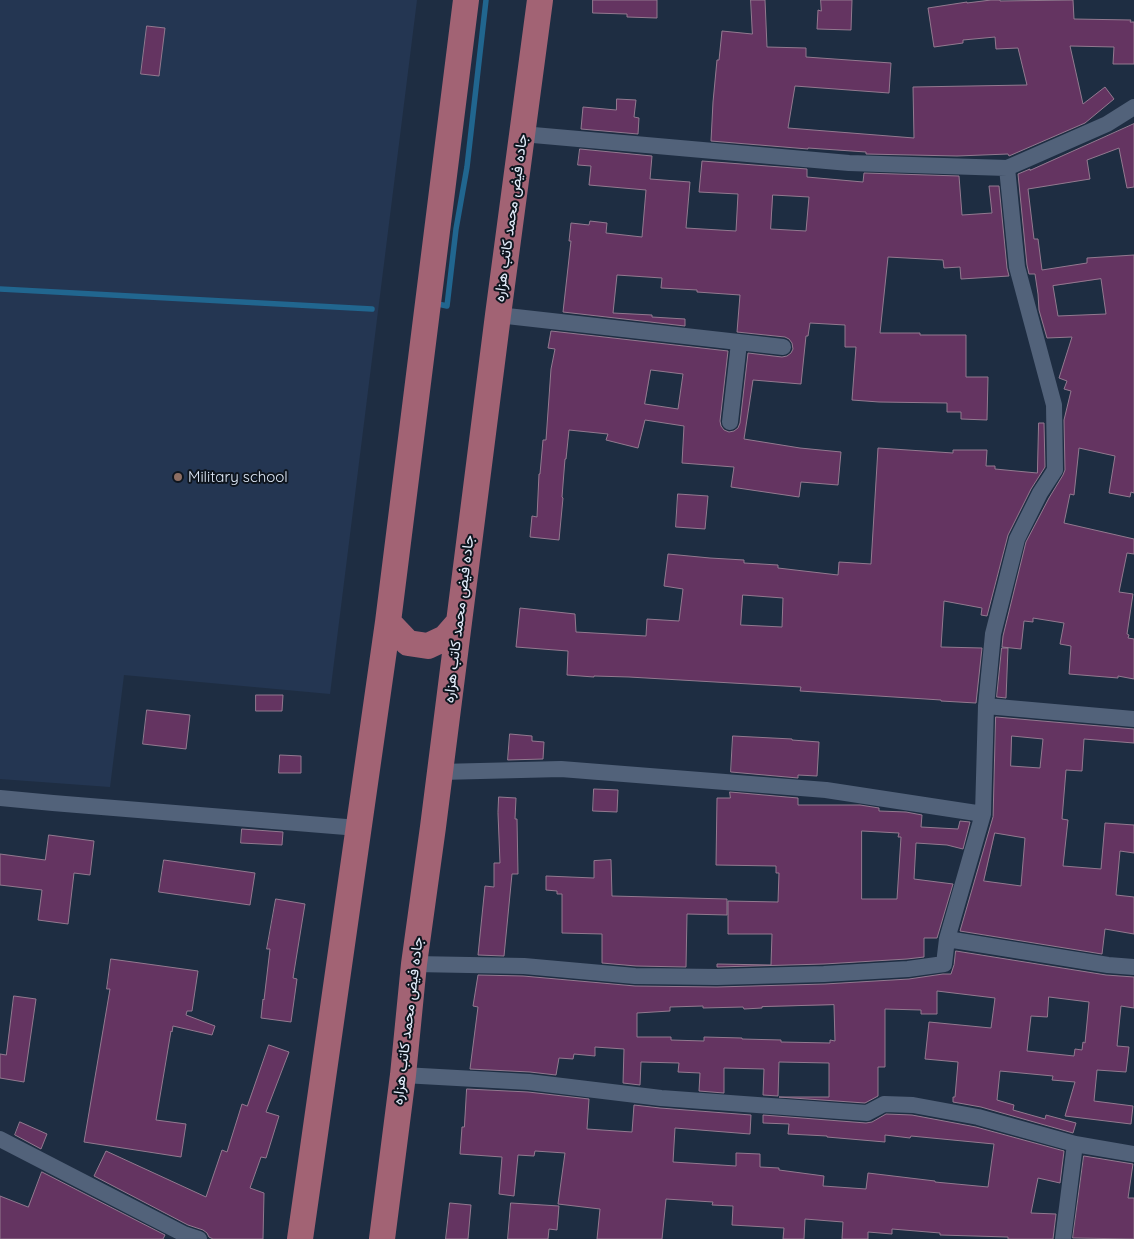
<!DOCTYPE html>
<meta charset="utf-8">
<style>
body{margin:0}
canvas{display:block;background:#1e2d42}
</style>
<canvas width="1134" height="1239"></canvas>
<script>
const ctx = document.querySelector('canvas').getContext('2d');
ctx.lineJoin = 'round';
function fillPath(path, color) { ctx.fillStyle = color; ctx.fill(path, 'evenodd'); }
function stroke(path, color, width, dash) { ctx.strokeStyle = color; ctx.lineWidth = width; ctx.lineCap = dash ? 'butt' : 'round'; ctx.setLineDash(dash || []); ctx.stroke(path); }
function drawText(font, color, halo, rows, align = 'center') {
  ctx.font = font + ' Quicksand,Vazirmatn,sans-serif'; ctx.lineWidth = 4; ctx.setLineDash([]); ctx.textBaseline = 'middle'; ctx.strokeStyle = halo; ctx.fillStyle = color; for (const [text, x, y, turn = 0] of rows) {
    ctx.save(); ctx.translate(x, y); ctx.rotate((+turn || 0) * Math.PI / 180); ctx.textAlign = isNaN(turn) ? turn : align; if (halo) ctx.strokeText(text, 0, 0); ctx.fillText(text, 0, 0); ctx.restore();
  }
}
fillPath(new Path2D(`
 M 0,0 L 417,0 L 330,694 L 124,675 L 110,787 L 0,779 Z`), '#243652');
stroke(new Path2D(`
 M 0,289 L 372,309
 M 438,304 L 447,306 L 456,229 L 467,167 L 486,0`), '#21668f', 5.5);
const building = new Path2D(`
 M 593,0 L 657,0 L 657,18 L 627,17 L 627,14 L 593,13 Z
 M 751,0 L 765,0 L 767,47 L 806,48 L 806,57 L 891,63 L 889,93 L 795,86 L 788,128 L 914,138 L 913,87 L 1027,85 L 1018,48 L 996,49 L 995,37 L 963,40 L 963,43 L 934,47 L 928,8 L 967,2 L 967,3 L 991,0 L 1000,0 L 1000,1 L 1073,0 L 1074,19 L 1131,20 L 1130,22 L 1134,22 L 1134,64 L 1113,64 L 1114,47 L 1070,46 L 1083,104 L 1105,87 L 1114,99 L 1085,123 L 1009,156 L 1008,154 L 957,156 L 866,154 L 866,152 L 808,148 L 808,149 L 711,141 L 713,102 L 717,60 L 719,60 L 722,31 L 752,34 Z
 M 821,0 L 852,0 L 851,30 L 817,29 L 818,10 L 821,11 Z
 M 147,26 L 165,28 L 159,76 L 141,74 Z
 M 617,99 L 636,100 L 634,117 L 639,118 L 638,134 L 581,129 L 583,107 L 616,110 Z
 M 1134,124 L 1134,187 L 1127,188 L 1119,148 L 1087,160 L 1090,179 L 1028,189 L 1034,239 L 1038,239 L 1042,270 L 1087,263 L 1087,258 L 1134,255 L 1134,493 L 1131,492 L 1130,497 L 1109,493 L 1115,456 L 1079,448 L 1074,495 L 1070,494 L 1064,523 L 1134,539 L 1134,554 L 1127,553 L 1119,592 L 1133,594 L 1127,634 L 1129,635 L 1128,638 L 1134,639 L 1134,679 L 1118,676 L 1118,678 L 1069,674 L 1071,646 L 1060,644 L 1064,623 L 1033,618 L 1033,622 L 1024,621 L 1021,649 L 1002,647 L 1003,636 L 1026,542 L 1049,498 L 1063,475 L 1065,470 L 1064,420 L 1071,391 L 1064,389 L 1067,381 L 1059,378 L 1072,337 L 1047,338 L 1039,310 L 1038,294 L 1035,274 L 1029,274 L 1027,265 L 1018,174 L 1030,169 L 1030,170 ZM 1101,279 L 1106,314 L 1058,316 L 1053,286 Z
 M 580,149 L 652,156 L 650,179 L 690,182 L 686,228 L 736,231 L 738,194 L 699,192 L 702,161 L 807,169 L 807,177 L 863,182 L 864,173 L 959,176 L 962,215 L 992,213 L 989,186 L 999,186 L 1007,268 L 1009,276 L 961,279 L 960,267 L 944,268 L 943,260 L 888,257 L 880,333 L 920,333 L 920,335 L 966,335 L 966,377 L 988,377 L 987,420 L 961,419 L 961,412 L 947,412 L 947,403 L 879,402 L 852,400 L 856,347 L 845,347 L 845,325 L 810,323 L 808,336 L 806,336 L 801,384 L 753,380 L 744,439 L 800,448 L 841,452 L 838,485 L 801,482 L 799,497 L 731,487 L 734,467 L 682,463 L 684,426 L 645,420 L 638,448 L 606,440 L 608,434 L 569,430 L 566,459 L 565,459 L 562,497 L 563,498 L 559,540 L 530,537 L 532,516 L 537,517 L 539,474 L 540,474 L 543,440 L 546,440 L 551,369 L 555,349 L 548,348 L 551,331 L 728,351 L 720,421 L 721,426 L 724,430 L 729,432 L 734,431 L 738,428 L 740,423 L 748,353 L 782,357 L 787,356 L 791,353 L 793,349 L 792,343 L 789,339 L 785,337 L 737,332 L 740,295 L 697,292 L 697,290 L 661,288 L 662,278 L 617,275 L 613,313 L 652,315 L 652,317 L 685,319 L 685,326 L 563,312 L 571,241 L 569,241 L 571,223 L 589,225 L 590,221 L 607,223 L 606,233 L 642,237 L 646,190 L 589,185 L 591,166 L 578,165 ZM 773,195 L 809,197 L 806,231 L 771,229 ZM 651,370 L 683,374 L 678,409 L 645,404 Z
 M 1039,423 L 1044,423 L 1045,467 L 1031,489 L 1008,535 L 987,616 L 981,615 L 982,608 L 944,601 L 941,647 L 982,648 L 976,703 L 941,701 L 941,700 L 800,691 L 801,687 L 629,677 L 594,676 L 594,677 L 567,675 L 568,651 L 516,647 L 520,608 L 575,614 L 576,632 L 646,636 L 647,619 L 679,621 L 683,589 L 664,586 L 668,554 L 710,558 L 744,560 L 744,563 L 778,565 L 778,568 L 838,575 L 839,562 L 871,564 L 878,448 L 953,453 L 953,450 L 987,450 L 986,466 L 995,466 L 995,469 L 1037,473 ZM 743,595 L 783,598 L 782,627 L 741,625 Z
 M 678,494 L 708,496 L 705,529 L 676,527 Z
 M 1002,648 L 1008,648 L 1006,698 L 997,697 Z
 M 256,695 L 283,695 L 282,711 L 256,711 Z
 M 147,710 L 190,715 L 186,749 L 143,744 Z
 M 996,717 L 1134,729 L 1134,743 L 1084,739 L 1082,771 L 1066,770 L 1062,819 L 1068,820 L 1063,866 L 1101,869 L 1105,823 L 1134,825 L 1134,853 L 1120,851 L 1116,895 L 1134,897 L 1134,934 L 1105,929 L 1102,954 L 960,931 L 993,817 ZM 1012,736 L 1043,739 L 1040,768 L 1011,766 ZM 995,833 L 1025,838 L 1021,886 L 984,881 Z
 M 510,734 L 532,736 L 532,741 L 544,742 L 543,759 L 508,760 Z
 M 733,736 L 792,739 L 792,740 L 819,742 L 817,776 L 798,775 L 798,778 L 731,772 Z
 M 280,755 L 301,756 L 301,773 L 279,773 Z
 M 594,789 L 618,790 L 617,812 L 593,811 Z
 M 730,792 L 798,798 L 798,805 L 860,805 L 879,808 L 879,811 L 906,812 L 922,815 L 921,827 L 958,829 L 960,821 L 970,822 L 963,849 L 947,845 L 916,843 L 914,879 L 953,884 L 937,938 L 924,938 L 924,957 L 907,959 L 824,964 L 717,967 L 717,964 L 771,965 L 772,934 L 728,934 L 728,901 L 778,902 L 779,873 L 776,873 L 776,866 L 716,865 L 717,798 L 730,798 ZM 862,831 L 899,833 L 898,837 L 901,837 L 897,899 L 862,899 Z
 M 499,797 L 516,798 L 515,819 L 517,819 L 518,874 L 512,874 L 504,956 L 478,955 L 485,886 L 494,887 L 494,863 L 500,863 L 498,813 Z
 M 242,829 L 283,832 L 282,845 L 241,843 Z
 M 49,835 L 94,841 L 90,875 L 74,873 L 68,924 L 38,920 L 42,890 L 0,885 L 0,854 L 45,860 Z
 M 164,860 L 255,873 L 250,905 L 159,892 Z
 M 611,860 L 612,896 L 727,899 L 727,915 L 687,914 L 686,967 L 636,966 L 602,963 L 602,934 L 562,933 L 562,894 L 557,894 L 557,891 L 546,890 L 546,876 L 594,878 L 594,861 Z
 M 276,899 L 305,904 L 293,978 L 297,979 L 291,1022 L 261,1018 L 263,999 L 264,1000 L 270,949 L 267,949 Z
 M 956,951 L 1106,975 L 1134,977 L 1134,1008 L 1121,1006 L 1117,1046 L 1129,1047 L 1126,1072 L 1097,1070 L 1094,1101 L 1133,1106 L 1131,1124 L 1065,1116 L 1075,1082 L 1052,1080 L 1053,1076 L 1000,1071 L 997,1100 L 1014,1105 L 1013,1110 L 1045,1119 L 1046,1115 L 1076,1123 L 1073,1133 L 981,1107 L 953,1102 L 953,1097 L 955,1097 L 958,1062 L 925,1059 L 929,1022 L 991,1028 L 995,998 L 937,991 L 937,1014 L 921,1014 L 921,1010 L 885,1009 L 885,1067 L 878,1067 L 878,1096 L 865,1103 L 779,1097 L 829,1097 L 829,1063 L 779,1062 L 778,1096 L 763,1095 L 764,1069 L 724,1068 L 724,1093 L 699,1091 L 700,1073 L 678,1072 L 679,1063 L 641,1062 L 640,1085 L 623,1083 L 624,1049 L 595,1047 L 595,1056 L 574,1054 L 573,1059 L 559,1058 L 556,1075 L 530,1072 L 470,1069 L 478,1007 L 473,1006 L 478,975 L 523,976 L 635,986 L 717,987 L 825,984 L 909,979 L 943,974 L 951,974 L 954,965 ZM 1049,997 L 1089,1002 L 1085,1043 L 1083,1042 L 1082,1050 L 1075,1049 L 1074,1056 L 1027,1051 L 1031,1016 L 1047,1017 ZM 834,1005 L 835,1041 L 830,1040 L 830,1043 L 781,1042 L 781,1040 L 742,1039 L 742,1038 L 704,1037 L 704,1041 L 671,1040 L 671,1037 L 637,1037 L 637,1013 L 670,1011 L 670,1007 L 703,1006 L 703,1008 L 743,1007 L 744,1009 L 762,1008 L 762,1007 Z
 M 111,959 L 198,971 L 192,1011 L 187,1011 L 186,1015 L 215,1026 L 212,1035 L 173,1026 L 172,1032 L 171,1031 L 156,1120 L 186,1124 L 181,1157 L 84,1142 L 110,989 L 107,989 Z
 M 14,996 L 36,999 L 24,1082 L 0,1078 L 0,1054 L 6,1055 Z
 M 269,1045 L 289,1052 L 266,1112 L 279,1116 L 266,1158 L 261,1157 L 250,1188 L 264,1193 L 263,1239 L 213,1239 L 209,1237 L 207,1233 L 203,1230 L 188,1225 L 94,1176 L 106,1151 L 206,1197 L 222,1150 L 227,1152 L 242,1104 L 247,1106 Z
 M 467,1089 L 528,1092 L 589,1099 L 587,1129 L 632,1132 L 634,1105 L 660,1108 L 751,1115 L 750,1134 L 675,1128 L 673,1162 L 736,1166 L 736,1153 L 760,1154 L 760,1167 L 779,1168 L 779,1170 L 824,1176 L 823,1186 L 866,1189 L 868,1173 L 935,1181 L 935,1182 L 988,1187 L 994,1144 L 911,1136 L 910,1138 L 885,1135 L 885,1142 L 827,1137 L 827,1136 L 788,1134 L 789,1124 L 763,1123 L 763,1115 L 866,1123 L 872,1122 L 886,1114 L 912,1115 L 976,1127 L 1064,1151 L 1060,1183 L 1038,1178 L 1031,1213 L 1056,1214 L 1053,1239 L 1008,1239 L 1008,1237 L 940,1235 L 940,1233 L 892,1229 L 892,1234 L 868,1232 L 868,1239 L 842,1239 L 843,1222 L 805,1219 L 804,1239 L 783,1239 L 784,1228 L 732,1225 L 733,1206 L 712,1205 L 713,1202 L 666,1199 L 662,1239 L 597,1239 L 600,1209 L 558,1204 L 565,1153 L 535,1151 L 534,1156 L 518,1155 L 514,1196 L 499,1194 L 502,1157 L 460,1154 L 462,1127 L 464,1127 Z
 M 20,1122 L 47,1134 L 41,1149 L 15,1135 Z
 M 1084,1156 L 1133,1164 L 1128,1198 L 1134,1198 L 1134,1239 L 1073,1238 Z
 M 42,1172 L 165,1235 L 163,1239 L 0,1239 L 0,1196 L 28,1207 Z
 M 450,1203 L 471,1205 L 468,1239 L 446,1239 Z
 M 511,1203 L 559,1206 L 557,1230 L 549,1229 L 548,1239 L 508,1239 Z`);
fillPath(building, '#643461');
stroke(building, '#92798f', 1);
stroke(new Path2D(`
 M 522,134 L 849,163 L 1007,168 L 1107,124 L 1134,107
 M 498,315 L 783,347
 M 730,422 L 739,343
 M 986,706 L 1134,719
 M 440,772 L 561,769 L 826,790 L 983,814
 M 0,798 L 53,803 L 358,828
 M 947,939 L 1108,965 L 1134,967
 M 414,964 L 524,966 L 635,976 L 717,977 L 824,974 L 908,969 L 944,964 L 947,939 L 983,814 L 986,706 L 993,634 L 1017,539 L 1040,493 L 1055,470 L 1054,405 L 1017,267 L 1007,168
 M 403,1075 L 529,1082 L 661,1098 L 867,1113 L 884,1104 L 913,1105 L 978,1117 L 1075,1144 L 1134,1154
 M 0,1139 L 184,1234 L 199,1239
 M 1063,1239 L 1075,1144`), '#52627a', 16);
stroke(new Path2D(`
 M 388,622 L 408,643 L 428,646 L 445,638 L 459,622
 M 300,1239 L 388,622 L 466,0
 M 382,1239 L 403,1075 L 414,964 L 433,827 L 498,315 L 540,0`), '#a26374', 26);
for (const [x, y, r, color] of [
 [178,477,5,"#8d6e63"]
]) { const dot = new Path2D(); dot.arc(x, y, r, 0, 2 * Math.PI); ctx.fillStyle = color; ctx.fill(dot); stroke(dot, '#0e151e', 2); }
drawText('15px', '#e2ecfa', '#0e151e', [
 ["جاده فیض محمد کاتب هزاره",511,218,-82],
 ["جاده فیض محمد کاتب هزاره",459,619,-83],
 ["جاده فیض محمد کاتب هزاره",408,1021,-83]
]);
drawText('15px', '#e2ecfa', '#0e151e', [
 ["Military school",188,477]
], 'left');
</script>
